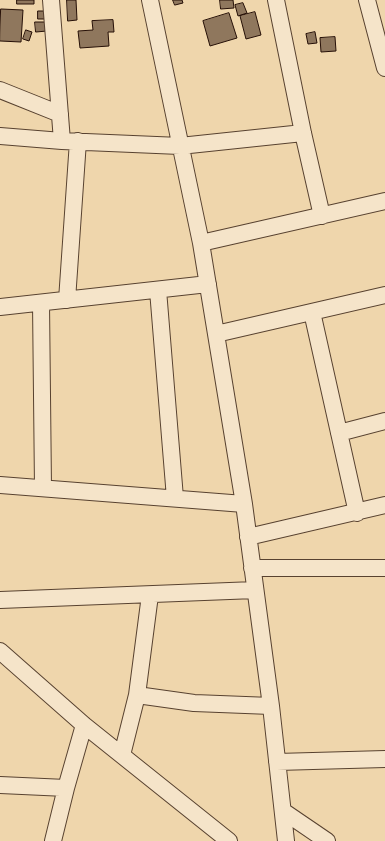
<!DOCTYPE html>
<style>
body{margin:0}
canvas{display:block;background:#efd6ac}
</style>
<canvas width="385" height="841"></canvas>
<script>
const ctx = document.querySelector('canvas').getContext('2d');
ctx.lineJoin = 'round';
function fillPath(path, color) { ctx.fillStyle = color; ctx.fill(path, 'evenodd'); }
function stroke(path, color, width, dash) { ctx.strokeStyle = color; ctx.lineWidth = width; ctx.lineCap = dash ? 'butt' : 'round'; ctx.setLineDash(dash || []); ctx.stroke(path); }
const building = new Path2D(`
 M 17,0 L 34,0 L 34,4 L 17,4 Z
 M 67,0 L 76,0 L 77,20 L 68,21 Z
 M 173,0 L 182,0 L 183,3 L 175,5 Z
 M 220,0 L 233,0 L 234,8 L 221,9 Z
 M 243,3 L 247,13 L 238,16 L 235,5 Z
 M 1,9 L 23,10 L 21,42 L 0,41 Z
 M 38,11 L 46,11 L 46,19 L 38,19 Z
 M 255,12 L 261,35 L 246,39 L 240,16 Z
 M 229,13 L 237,38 L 210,46 L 203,21 Z
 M 113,20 L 114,32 L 108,32 L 109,46 L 80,48 L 78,31 L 93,30 L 92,21 Z
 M 35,22 L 47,22 L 47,31 L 36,32 Z
 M 26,30 L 32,32 L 29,41 L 23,39 Z
 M 315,32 L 317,43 L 308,44 L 306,34 Z
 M 335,37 L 336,51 L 321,52 L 320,38 Z`);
fillPath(building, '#8f775d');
stroke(building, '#261007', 1);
const street = new Path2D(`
 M 51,0 L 62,141
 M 150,0 L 201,243 L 244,504 L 271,706 L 286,841
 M 276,0 L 303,133 L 322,216
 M 367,0 L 385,68
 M 0,90 L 60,114
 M 0,136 L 62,141 L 180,146 L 303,133
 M 201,243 L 385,201
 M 158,290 L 175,498
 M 67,300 L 78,141
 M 41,303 L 43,488
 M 0,307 L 208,284
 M 312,312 L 357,513
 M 216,334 L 385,295
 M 339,433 L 385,421
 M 0,485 L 244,504
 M 248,537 L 385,505
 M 252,568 L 385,568
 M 0,600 L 255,590
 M 0,651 L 84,725 L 229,841
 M 137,695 L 194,703 L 271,706
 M 122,755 L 137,695 L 150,595
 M 277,762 L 385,759
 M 0,785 L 66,788
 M 283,811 L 327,841
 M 53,841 L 66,788 L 84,725`);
stroke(street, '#584230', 18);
stroke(street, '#f5e4c9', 16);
</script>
